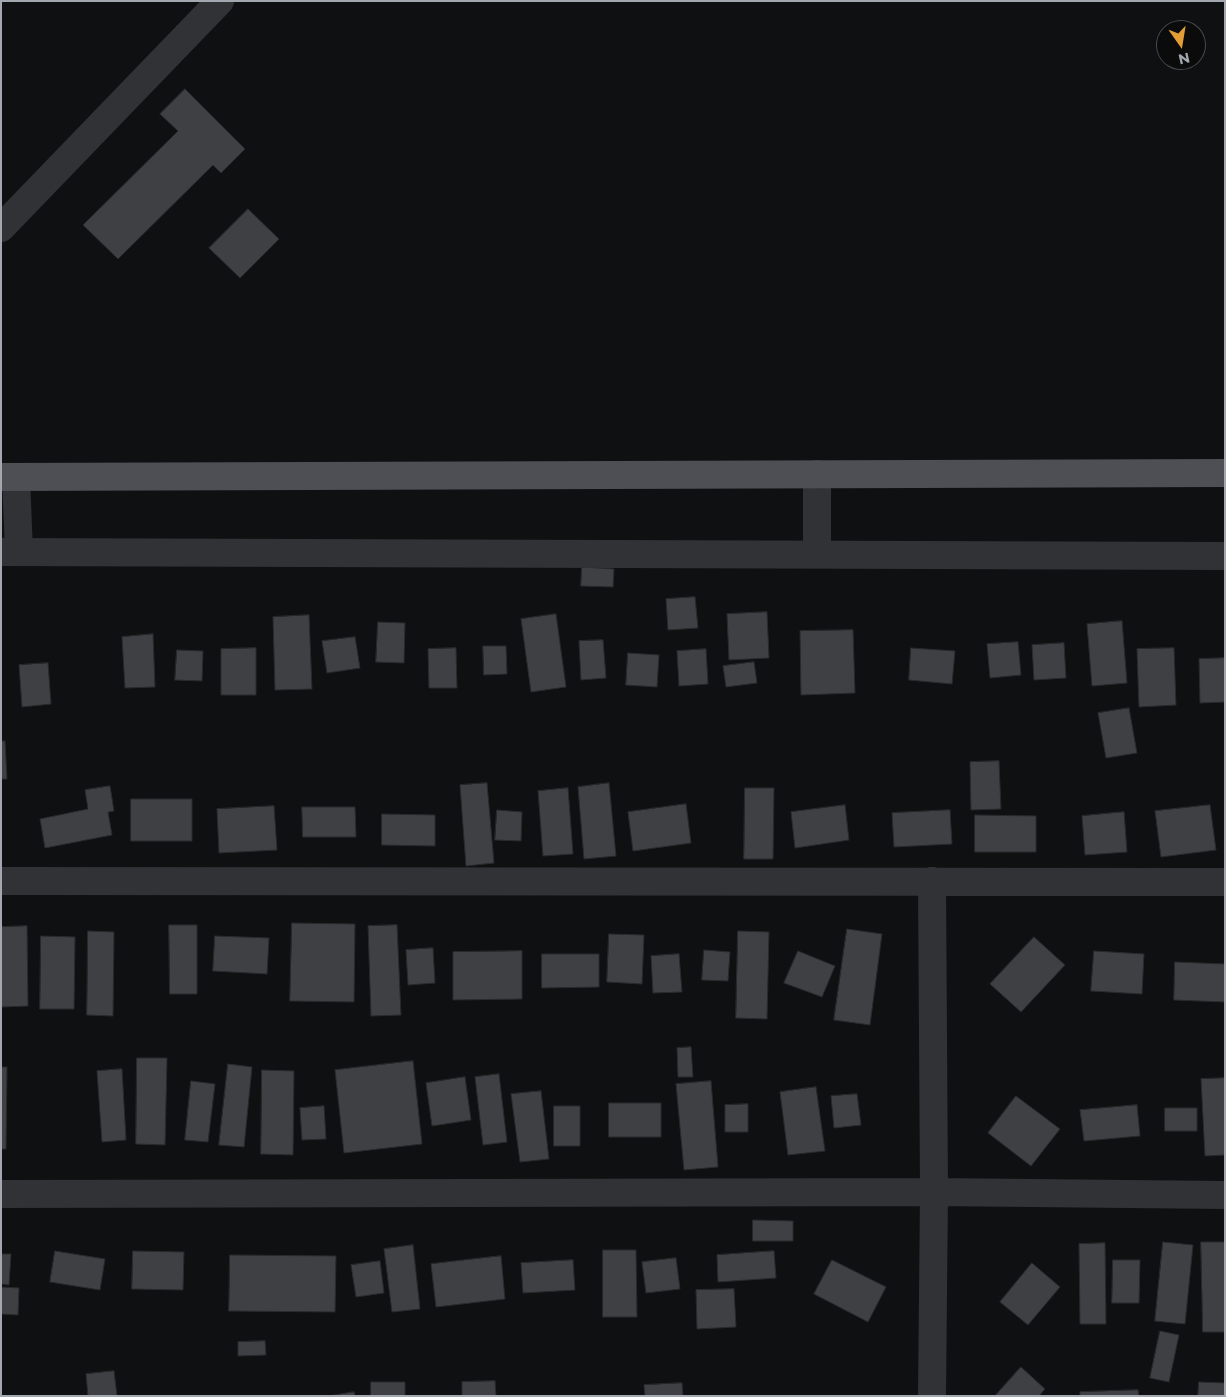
<!DOCTYPE html>
<style>
body{margin:0}
#map{position:relative;width:1226px;height:1397px;overflow:hidden;background:#0f1011;font-family:Montserrat,sans-serif}
canvas{display:block}
.frame{position:absolute;inset:0;border:2px solid #a2a7b0;pointer-events:none}
.north{position:absolute;left:1156px;top:20px;width:50px;height:50px;box-sizing:border-box;background:#0b0b0c;border:1px solid #47494e;border-radius:50%;rotate:167deg;font-size:14px;font-weight:700;line-height:20px;text-align:center;color:#a2a7b0}
.north::after{content:'';display:block;margin:auto;width:18px;height:22px;background:#e29d37;clip-path:polygon(50% 0,100% 100%,50% 72%,0 100%)}
</style>
<div id="map">
<canvas width="1226" height="1397"></canvas>
<div class="frame"></div>
<div class="north">N</div>
</div>
<script>
const ctx = document.querySelector('canvas').getContext('2d');
ctx.lineJoin = 'round';
function fillPath(path, color) { ctx.fillStyle = color; ctx.fill(path, 'evenodd'); }
function stroke(path, color, width, dash) { ctx.strokeStyle = color; ctx.lineWidth = width; ctx.lineCap = dash ? 'butt' : 'round'; ctx.setLineDash(dash || []); ctx.stroke(path); }
const building = new Path2D(`
 M 185,89 L 245,149 L 221,173 L 213,165 L 118,259 L 83,225 L 178,131 L 160,114 Z
 M 248,209 L 279,239 L 240,278 L 209,248 Z
 M 582,567 L 614,569 L 613,587 L 581,586 Z
 M 695,597 L 698,628 L 668,630 L 666,599 Z
 M 767,612 L 769,658 L 729,660 L 727,614 Z
 M 556,614 L 566,687 L 531,692 L 521,619 Z
 M 309,615 L 312,689 L 275,690 L 273,617 Z
 M 1122,621 L 1127,683 L 1092,686 L 1087,624 Z
 M 378,622 L 405,623 L 404,663 L 376,662 Z
 M 853,630 L 855,693 L 801,695 L 800,631 Z
 M 153,634 L 155,687 L 125,688 L 122,637 Z
 M 355,637 L 360,668 L 327,673 L 322,641 Z
 M 603,640 L 606,678 L 581,680 L 579,641 Z
 M 1018,642 L 1021,675 L 990,678 L 987,644 Z
 M 1064,643 L 1066,678 L 1034,680 L 1032,645 Z
 M 483,646 L 506,646 L 507,674 L 484,675 Z
 M 256,648 L 256,695 L 221,695 L 221,649 Z
 M 456,648 L 457,688 L 429,688 L 428,649 Z
 M 911,648 L 955,651 L 952,684 L 909,680 Z
 M 1174,648 L 1176,705 L 1139,707 L 1137,649 Z
 M 706,649 L 708,684 L 679,686 L 677,651 Z
 M 177,650 L 203,651 L 202,681 L 175,680 Z
 M 628,653 L 659,655 L 657,687 L 626,685 Z
 M 1225,658 L 1225,702 L 1200,703 L 1199,659 Z
 M 754,662 L 757,683 L 726,687 L 723,666 Z
 M 48,663 L 51,704 L 22,707 L 19,665 Z
 M 1129,708 L 1137,753 L 1106,758 L 1098,713 Z
 M 1,741 L 5,741 L 7,779 L 1,779 Z
 M 999,761 L 1001,809 L 971,810 L 970,762 Z
 M 487,783 L 494,863 L 466,866 L 460,785 Z
 M 609,783 L 616,856 L 584,859 L 578,787 Z
 M 110,786 L 114,811 L 108,812 L 112,835 L 45,848 L 40,819 L 88,809 L 85,790 Z
 M 568,788 L 573,854 L 543,856 L 538,791 Z
 M 745,788 L 774,788 L 773,859 L 744,859 Z
 M 131,799 L 192,799 L 192,841 L 131,841 Z
 M 686,804 L 691,843 L 633,851 L 628,812 Z
 M 845,805 L 849,840 L 795,848 L 791,812 Z
 M 1210,805 L 1216,850 L 1161,857 L 1155,811 Z
 M 274,806 L 277,850 L 219,853 L 217,809 Z
 M 302,807 L 355,807 L 356,837 L 303,837 Z
 M 497,810 L 522,812 L 521,841 L 495,840 Z
 M 950,810 L 952,844 L 894,847 L 892,813 Z
 M 1124,812 L 1127,852 L 1085,855 L 1082,816 Z
 M 382,814 L 435,815 L 435,846 L 382,845 Z
 M 975,815 L 1036,816 L 1036,852 L 975,852 Z
 M 292,923 L 355,924 L 354,1002 L 290,1001 Z
 M 169,925 L 197,925 L 197,994 L 170,994 Z
 M 397,925 L 401,1015 L 371,1016 L 368,926 Z
 M 27,926 L 28,1006 L 1,1007 L 1,927 Z
 M 847,929 L 882,934 L 870,1025 L 834,1020 Z
 M 88,931 L 114,932 L 113,1016 L 87,1015 Z
 M 738,931 L 769,932 L 767,1019 L 736,1018 Z
 M 609,934 L 644,935 L 642,984 L 607,982 Z
 M 41,936 L 75,937 L 74,1009 L 40,1009 Z
 M 215,936 L 269,938 L 267,974 L 213,971 Z
 M 1034,937 L 1065,965 L 1021,1012 L 990,984 Z
 M 433,948 L 435,983 L 408,985 L 406,950 Z
 M 704,950 L 730,952 L 728,981 L 702,980 Z
 M 522,951 L 522,999 L 453,1000 L 453,952 Z
 M 798,951 L 835,966 L 822,997 L 784,983 Z
 M 1094,951 L 1144,954 L 1142,994 L 1091,991 Z
 M 542,954 L 599,954 L 599,987 L 542,988 Z
 M 679,954 L 682,992 L 653,993 L 651,956 Z
 M 1175,962 L 1225,964 L 1225,1002 L 1174,1000 Z
 M 691,1047 L 693,1077 L 678,1077 L 677,1048 Z
 M 137,1058 L 167,1058 L 165,1145 L 136,1144 Z
 M 413,1061 L 422,1144 L 344,1153 L 335,1070 Z
 M 228,1064 L 252,1067 L 244,1147 L 219,1145 Z
 M 1,1067 L 7,1067 L 6,1149 L 1,1149 Z
 M 122,1069 L 126,1140 L 102,1142 L 97,1071 Z
 M 262,1070 L 294,1071 L 293,1155 L 261,1154 Z
 M 499,1074 L 507,1142 L 483,1145 L 475,1077 Z
 M 465,1077 L 471,1120 L 432,1126 L 426,1083 Z
 M 1225,1078 L 1225,1155 L 1205,1156 L 1201,1079 Z
 M 191,1081 L 215,1084 L 208,1142 L 185,1140 Z
 M 711,1081 L 718,1167 L 684,1170 L 676,1084 Z
 M 816,1087 L 825,1151 L 788,1155 L 780,1092 Z
 M 541,1091 L 549,1159 L 520,1162 L 511,1094 Z
 M 857,1094 L 861,1125 L 834,1128 L 831,1096 Z
 M 1016,1096 L 1060,1129 L 1031,1166 L 988,1133 Z
 M 609,1103 L 661,1103 L 661,1137 L 609,1137 Z
 M 748,1104 L 748,1132 L 725,1132 L 725,1105 Z
 M 1137,1105 L 1140,1136 L 1084,1141 L 1080,1110 Z
 M 324,1106 L 326,1139 L 302,1140 L 300,1108 Z
 M 554,1106 L 580,1106 L 580,1146 L 554,1146 Z
 M 1165,1108 L 1197,1108 L 1197,1131 L 1165,1131 Z
 M 753,1220 L 793,1221 L 793,1241 L 753,1241 Z
 M 1163,1242 L 1193,1245 L 1185,1324 L 1155,1321 Z
 M 1201,1242 L 1225,1242 L 1225,1332 L 1203,1332 Z
 M 1105,1243 L 1106,1324 L 1080,1324 L 1079,1244 Z
 M 413,1245 L 420,1309 L 392,1312 L 384,1249 Z
 M 603,1250 L 636,1250 L 637,1317 L 603,1317 Z
 M 55,1251 L 105,1259 L 100,1290 L 50,1282 Z
 M 133,1251 L 184,1252 L 183,1290 L 132,1289 Z
 M 774,1251 L 776,1278 L 718,1282 L 717,1255 Z
 M 1,1254 L 11,1254 L 9,1285 L 1,1284 Z
 M 230,1255 L 336,1256 L 335,1312 L 229,1311 Z
 M 501,1256 L 505,1299 L 436,1307 L 431,1264 Z
 M 676,1258 L 680,1289 L 646,1293 L 642,1262 Z
 M 573,1260 L 575,1290 L 523,1293 L 521,1263 Z
 M 832,1260 L 886,1287 L 868,1322 L 814,1294 Z
 M 1113,1260 L 1140,1260 L 1139,1303 L 1112,1303 Z
 M 380,1261 L 384,1293 L 356,1297 L 351,1265 Z
 M 1032,1263 L 1060,1287 L 1028,1325 L 1000,1302 Z
 M 1,1287 L 19,1288 L 18,1315 L 1,1314 Z
 M 734,1289 L 736,1327 L 697,1329 L 696,1290 Z
 M 1160,1331 L 1179,1335 L 1169,1382 L 1150,1378 Z
 M 265,1341 L 266,1355 L 238,1356 L 238,1342 Z
 M 1021,1367 L 1045,1389 L 1039,1396 L 995,1396 Z
 M 114,1371 L 117,1396 L 88,1396 L 86,1374 Z
 M 495,1381 L 496,1396 L 462,1396 L 462,1382 Z
 M 371,1382 L 405,1382 L 405,1396 L 371,1396 Z
 M 1199,1382 L 1225,1383 L 1225,1396 L 1198,1396 Z
 M 682,1383 L 683,1396 L 645,1396 L 644,1385 Z
 M 1138,1390 L 1139,1396 L 1080,1396 L 1080,1392 Z
 M 354,1392 L 355,1396 L 329,1396 Z`);
fillPath(building, '#3f4044');
stroke(building, '#2a2a2d', 1);
stroke(new Path2D(`
 M 1,228 L 220,1
 M 817,474 L 817,554
 M 16,477 L 19,552
 M 1,552 L 1225,556
 M 1,881 L 1225,882
 M 932,881 L 934,1192 L 932,1396
 M 1,1194 L 934,1192 L 1225,1195`), '#313235', 28);
stroke(new Path2D(`
 M 1,477 L 1225,473`), '#4d4f54', 28);
</script>
